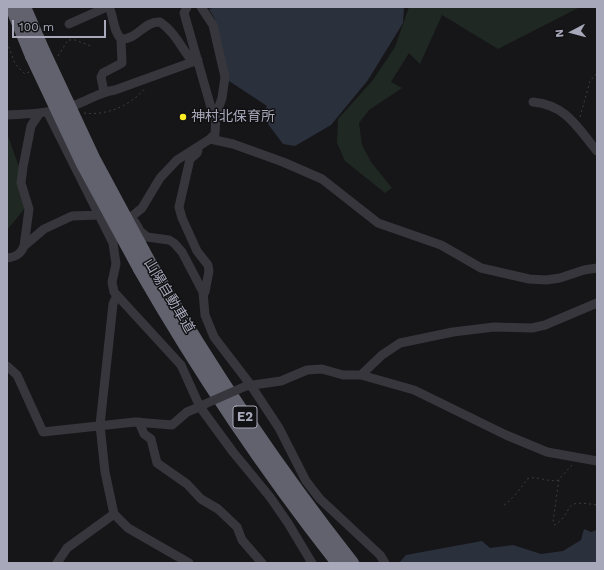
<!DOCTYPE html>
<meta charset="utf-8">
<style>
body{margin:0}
#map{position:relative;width:604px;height:570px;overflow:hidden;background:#161618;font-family:"Work Sans",sans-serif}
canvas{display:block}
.frame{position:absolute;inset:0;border:8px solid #a7a8b9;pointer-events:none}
.north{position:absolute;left:552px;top:12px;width:40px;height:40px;-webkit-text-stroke:3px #111113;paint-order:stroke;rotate:264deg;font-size:11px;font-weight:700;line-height:16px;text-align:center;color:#a7a8b9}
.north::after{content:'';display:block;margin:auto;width:14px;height:18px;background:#a7a8b9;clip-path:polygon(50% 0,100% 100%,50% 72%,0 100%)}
.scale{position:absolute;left:12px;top:20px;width:94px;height:18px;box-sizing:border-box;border:2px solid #a7a8b9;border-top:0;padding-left:5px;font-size:12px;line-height:14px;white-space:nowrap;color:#a7a8b9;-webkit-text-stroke:3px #111113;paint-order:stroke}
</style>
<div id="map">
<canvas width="604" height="570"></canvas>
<div class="frame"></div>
<div class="north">N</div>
<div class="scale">100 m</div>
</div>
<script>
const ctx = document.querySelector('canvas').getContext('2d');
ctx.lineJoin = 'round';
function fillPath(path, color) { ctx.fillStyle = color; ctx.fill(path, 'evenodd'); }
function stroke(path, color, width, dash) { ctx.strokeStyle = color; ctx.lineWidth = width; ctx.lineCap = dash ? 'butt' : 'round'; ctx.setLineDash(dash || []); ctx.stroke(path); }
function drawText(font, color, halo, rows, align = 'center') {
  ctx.font = font + ' "Work Sans","Noto Sans JP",sans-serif'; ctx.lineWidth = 3; ctx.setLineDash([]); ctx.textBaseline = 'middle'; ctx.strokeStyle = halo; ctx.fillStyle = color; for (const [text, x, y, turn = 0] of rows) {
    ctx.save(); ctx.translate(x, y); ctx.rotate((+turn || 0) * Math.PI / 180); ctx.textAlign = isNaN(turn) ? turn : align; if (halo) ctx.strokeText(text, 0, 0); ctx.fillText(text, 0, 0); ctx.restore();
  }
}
fillPath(new Path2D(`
 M 409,7 L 580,7 L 498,49 L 442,15 L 420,64 L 409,53 L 391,82 L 402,88 L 369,110 L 359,123 L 362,145 L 371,162 L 392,188 L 385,193 L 345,161 L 337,143 L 338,119 L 373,80 L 395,47 Z
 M 7,133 L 31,201 L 7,230 Z`), '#1f2822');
fillPath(new Path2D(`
 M 217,7 L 404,7 L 403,23 L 368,80 L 331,125 L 295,146 L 283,144 L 262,116 L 267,106 L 229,81 L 215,19 L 209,9 Z
 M 584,529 L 591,532 L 597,530 L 597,563 L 399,563 L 406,555 L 482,541 L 490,548 L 513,545 L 541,554 L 563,551 L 581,540 Z`), '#2b303d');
stroke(new Path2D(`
 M 7,42 L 15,64 L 25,74 L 29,72
 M 58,56 L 68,40 L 75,40 L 91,46
 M 84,113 C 107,116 132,105 146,87
 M 580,117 L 590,81 L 597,73
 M 572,465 L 559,479 L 553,522 L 555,525 C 577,509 559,499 597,505
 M 504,505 C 509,503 524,485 527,479 C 537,475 548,483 559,480`), '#3c3c44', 1, [2, 3]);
stroke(new Path2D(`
 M 109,7 C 114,17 113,31 121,39 C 137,40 144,21 160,22 C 175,32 181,48 193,62
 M 187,7 L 184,13 L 212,111 L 216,115
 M 69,24 L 107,7
 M 104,92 L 101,77 L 103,73 L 122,63 L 121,39
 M 533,102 C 566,105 577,127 597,151
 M 48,113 L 113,243 L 116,264 L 112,282 L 114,292 L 181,365 L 200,407 L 233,452 L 270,497 L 288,523 L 312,563
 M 7,115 C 31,114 52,113 75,105 C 89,100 100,92 115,90 L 198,60
 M 210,139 L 233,144 L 283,162 L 322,179 L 378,223 L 441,245 L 481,268 L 529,279 L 546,280 L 560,278 L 584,270 L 597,268
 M 198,150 L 197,153 L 190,159 L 179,207 L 182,218 L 197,251 L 208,265 L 209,271 L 205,292 L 203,292
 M 135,222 L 140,231 L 147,237 L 169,240 L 174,243 L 182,252 L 203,292 L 205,315 L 214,337 L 250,384 L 279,428 L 306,481 L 320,499 L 380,555 L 385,563
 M 124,223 L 142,208 L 160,178 L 177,160 L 210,139 L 215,134 L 216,115 L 222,98 L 225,77 L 213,25 L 201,7
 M 24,246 L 44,229 L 72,216 L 100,215
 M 7,258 C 16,257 21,254 24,246 L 29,209 L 21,183 L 23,167 L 31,126 L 39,114
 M 117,295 L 113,304 L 100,425 L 105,472 L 114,514 L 128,528 L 189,563
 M 7,366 L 17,375 L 43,432 L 135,422 L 172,425 L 187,412 L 204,405
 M 361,375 L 414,390 L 506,435 L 547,452 L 597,461
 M 246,386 L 281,381 L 307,370 L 322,369 L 343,375 L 361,375 L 382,355 L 400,343 L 453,332 L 494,327 L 532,328 L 545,325 L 597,303
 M 139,422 L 144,434 L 151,439 L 157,463 L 187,484 L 201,499 L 218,509 L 237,527 L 242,540 L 262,563
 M 57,563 L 67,548 L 114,514`), '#37363d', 9);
stroke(new Path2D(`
 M 12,7 L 32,56
 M 24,7 L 43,51
 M 150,264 C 210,368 277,468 352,563
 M 140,269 C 199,372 265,470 338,563`), '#62626e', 14);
stroke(new Path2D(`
 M 205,404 L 246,386`), '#37363d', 9);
stroke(new Path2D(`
 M 43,51 L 93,158 L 150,264
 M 32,56 L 83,164 L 140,269`), '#62626e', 14);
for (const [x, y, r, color] of [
 [183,117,4,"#ffed26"]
]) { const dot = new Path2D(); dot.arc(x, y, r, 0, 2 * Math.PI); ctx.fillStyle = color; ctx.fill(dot); stroke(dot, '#111113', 1.5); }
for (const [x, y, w] of [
 [245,417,24]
]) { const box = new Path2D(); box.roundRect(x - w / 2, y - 11, w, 22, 3); ctx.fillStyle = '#111113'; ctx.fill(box); stroke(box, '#a7a8b9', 1); }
drawText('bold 13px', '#a7a8b9', null, [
 ["E2",245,417]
]);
drawText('14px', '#a7a8b9', '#111113', [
 ["神村北保育所",191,117]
], 'left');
drawText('14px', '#a7a8b9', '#111113', [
 ["山陽自動車道",169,296,59]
]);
</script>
